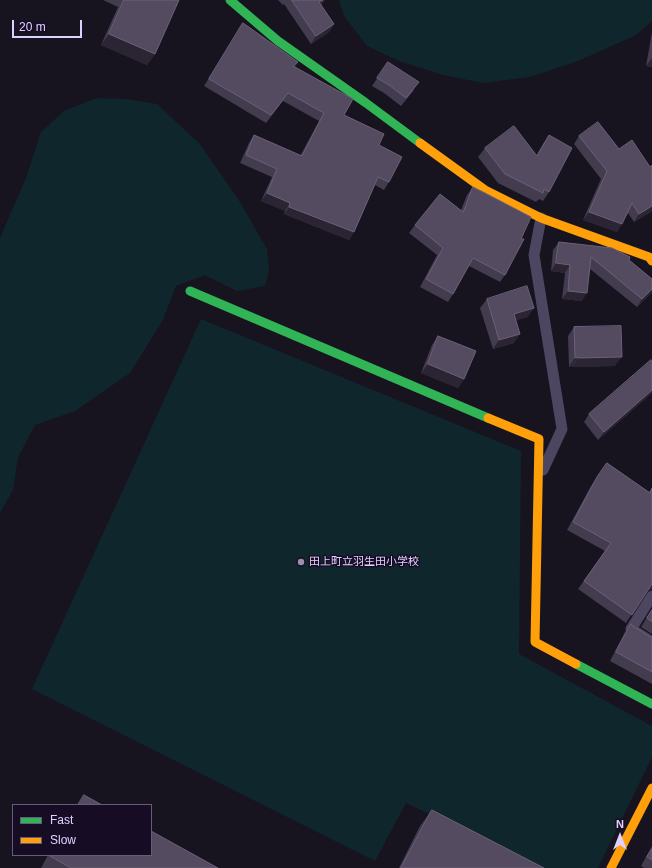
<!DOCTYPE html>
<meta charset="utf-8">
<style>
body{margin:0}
#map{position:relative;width:652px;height:868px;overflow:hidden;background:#17131f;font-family:Arial,sans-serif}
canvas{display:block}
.legend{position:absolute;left:12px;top:804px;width:140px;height:52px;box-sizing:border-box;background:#160d25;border:1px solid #675b7c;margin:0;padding:5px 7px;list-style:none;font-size:12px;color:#e0d0ff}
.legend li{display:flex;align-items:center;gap:8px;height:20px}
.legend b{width:20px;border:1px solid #675b7c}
.north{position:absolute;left:600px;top:816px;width:40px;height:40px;-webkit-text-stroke:3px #160d25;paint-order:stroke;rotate:0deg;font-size:11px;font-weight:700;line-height:16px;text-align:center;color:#e0d0ff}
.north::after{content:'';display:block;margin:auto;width:14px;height:18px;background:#e0d0ff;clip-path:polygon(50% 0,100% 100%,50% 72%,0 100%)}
.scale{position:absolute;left:12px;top:20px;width:70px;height:18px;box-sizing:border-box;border:2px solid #e0d0ff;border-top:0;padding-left:5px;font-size:12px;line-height:14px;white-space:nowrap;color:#e0d0ff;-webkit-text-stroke:3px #160d25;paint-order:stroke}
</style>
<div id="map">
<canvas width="652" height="868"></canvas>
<ul class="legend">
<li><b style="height:5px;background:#30b455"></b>Fast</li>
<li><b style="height:5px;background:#ff9f0a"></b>Slow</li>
</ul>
<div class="north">N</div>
<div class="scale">20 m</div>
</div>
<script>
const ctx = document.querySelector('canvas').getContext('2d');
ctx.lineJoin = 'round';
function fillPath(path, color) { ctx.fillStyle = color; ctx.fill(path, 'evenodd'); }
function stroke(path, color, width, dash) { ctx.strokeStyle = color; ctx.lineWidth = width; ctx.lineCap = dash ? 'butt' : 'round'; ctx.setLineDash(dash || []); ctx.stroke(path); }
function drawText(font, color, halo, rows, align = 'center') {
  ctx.font = font + ' Arial,"Noto Sans JP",sans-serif'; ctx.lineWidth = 3; ctx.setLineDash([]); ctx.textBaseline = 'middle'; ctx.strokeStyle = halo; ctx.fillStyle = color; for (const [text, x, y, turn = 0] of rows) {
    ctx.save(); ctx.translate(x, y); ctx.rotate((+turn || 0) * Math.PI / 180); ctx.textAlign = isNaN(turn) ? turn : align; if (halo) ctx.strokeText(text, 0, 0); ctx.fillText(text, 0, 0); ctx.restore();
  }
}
fillPath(new Path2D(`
 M 339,0 L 652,0 L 652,21 L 636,35 L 578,61 L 530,77 L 483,83 L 443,75 L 399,61 L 367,46 L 344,16 Z
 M 96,98 L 126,99 L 157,104 L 200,144 L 240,202 L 267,249 L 269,270 L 265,286 L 237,291 L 205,275 L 176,286 L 163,320 L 130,373 L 75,411 L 35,425 L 18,457 L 13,490 L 0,513 L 0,238 L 26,178 L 41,132 L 64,111 Z
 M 201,319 L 521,451 L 519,654 L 652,726 L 652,757 L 598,868 L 543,868 L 406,803 L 375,861 L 32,689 Z`), '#10262d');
stroke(new Path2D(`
 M 541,218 L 534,255 L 562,429 L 543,470
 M 652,596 L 631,629 L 652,642`), '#4d4660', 11);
stroke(new Path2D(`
 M 230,0 L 278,41 L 366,103 L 420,143
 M 190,291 L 488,418
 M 576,664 L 652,704`), '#30b455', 9);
stroke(new Path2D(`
 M 420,143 L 485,190 L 541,218 L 649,257 L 652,261
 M 488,418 L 539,439 L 535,642 L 576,664
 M 611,868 L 652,788`), '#ff9f0a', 9);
fillPath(new Path2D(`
 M 103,0 L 179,0 L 155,54 L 147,65 L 101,45 L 118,7 Z
 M 278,0 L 325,0 L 321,5 L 334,24 L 329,32 L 311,44 L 284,4 L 283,5 Z
 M 243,23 L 298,62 L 295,67 L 344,115 L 379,145 L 389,182 L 384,190 L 375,185 L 354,232 L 349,240 L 284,214 L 285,211 L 261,201 L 272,177 L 240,163 L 249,143 L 254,135 L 300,156 L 319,121 L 283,101 L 266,123 L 204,86 L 238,31 Z
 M 652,32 L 652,67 L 646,66 Z
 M 388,62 L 414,90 L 401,106 L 384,93 L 372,86 Z
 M 549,135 L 549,192 L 543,201 L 539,199 L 536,202 L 498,183 L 478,157 L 485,148 L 536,156 L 543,144 Z
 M 579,136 L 652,211 L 634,222 L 628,213 L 617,232 L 583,220 L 601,179 L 574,144 Z
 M 473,187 L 521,239 L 505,275 L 500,282 L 469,266 L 453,294 L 448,302 L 420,287 L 437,255 L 409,233 L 415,225 L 461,210 L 467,195 Z
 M 559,242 L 629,260 L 652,279 L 652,292 L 637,307 L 590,269 L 582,301 L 562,299 L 565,273 L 551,271 L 553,250 Z
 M 487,299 L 528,317 L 516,320 L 514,343 L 493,349 L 480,308 Z
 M 574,327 L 615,366 L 572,367 L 572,366 L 569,367 L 568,336 Z
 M 438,336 L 464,379 L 458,388 L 421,373 L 432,345 Z
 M 652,362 L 652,393 L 598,440 L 584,422 L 589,414 Z
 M 607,463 L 649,492 L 652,488 L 652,589 L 649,590 L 647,591 L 626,623 L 578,589 L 605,551 L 567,530 L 591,486 Z
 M 652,609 L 652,634 L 641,627 Z
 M 631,624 L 633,626 L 652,638 L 652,684 L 610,661 L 625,632 Z
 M 432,810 L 544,868 L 399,868 L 420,826 Z
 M 652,846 L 652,868 L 644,868 L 641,866 Z
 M 48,855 L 151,855 L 217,868 L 41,868 Z`), '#433b4e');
fillPath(new Path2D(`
 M 323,0 L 325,0 L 320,6 L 319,2 Z
 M 334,24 L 329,32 L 311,44 L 316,36 Z
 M 109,34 L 155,54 L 147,65 L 101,45 Z
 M 652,58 L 652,67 L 646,66 Z
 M 298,62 L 293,69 L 293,66 Z
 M 267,193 L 290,203 L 285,211 L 261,201 Z
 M 652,206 L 652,211 L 634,222 L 639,214 Z
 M 289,207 L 354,232 L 349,240 L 284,214 Z
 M 589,212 L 622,224 L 617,232 L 583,220 Z
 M 556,263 L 570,265 L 565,273 L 551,271 Z
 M 652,289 L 652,292 L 637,307 L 642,299 Z
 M 568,291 L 587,293 L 582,301 L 562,299 Z
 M 534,308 L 528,317 L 508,323 L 514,314 Z
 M 520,334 L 514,343 L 493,349 L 499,340 Z
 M 578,357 L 572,366 L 569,367 L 575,358 Z
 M 622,357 L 615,366 L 572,367 L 578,358 Z
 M 428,364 L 464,379 L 458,388 L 421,373 Z
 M 652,390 L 652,393 L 598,440 L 604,432 Z
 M 652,584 L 652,589 L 649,590 L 646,592 Z`), '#2a2433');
const building = new Path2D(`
 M 124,0 L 179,0 L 155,54 L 109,34 Z
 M 292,0 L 323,0 L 319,2 L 334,24 L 316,36 Z
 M 243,23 L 298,62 L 293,66 L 353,99 L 344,115 L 384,134 L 379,145 L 402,157 L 389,182 L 378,177 L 354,232 L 289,207 L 290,203 L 267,193 L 277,169 L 246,155 L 254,135 L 302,156 L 324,113 L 288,93 L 271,115 L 209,79 Z
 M 388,62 L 419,82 L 406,98 L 389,85 L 377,78 Z
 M 598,122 L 619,149 L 632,140 L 650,167 L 652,165 L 652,206 L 639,214 L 632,203 L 622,224 L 589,212 L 607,171 L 579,136 Z
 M 514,126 L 537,156 L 549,135 L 572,148 L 549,192 L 544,189 L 543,193 L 505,174 L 485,148 Z
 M 473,187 L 485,193 L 531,217 L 521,239 L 524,239 L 505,275 L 473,258 L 453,294 L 426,279 L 443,248 L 415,225 L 440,194 L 463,212 Z
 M 559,242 L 612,248 L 630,257 L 629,260 L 652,279 L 652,289 L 642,299 L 591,257 L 587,293 L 568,291 L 570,265 L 556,263 Z
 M 527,286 L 534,308 L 514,314 L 520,334 L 499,340 L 487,299 Z
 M 621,326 L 622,357 L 578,358 L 578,357 L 575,358 L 574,327 Z
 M 438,336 L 476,351 L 464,379 L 428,364 Z
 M 651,360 L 652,362 L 652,390 L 604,432 L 589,414 Z
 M 607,463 L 650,493 L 652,488 L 652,584 L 632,615 L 584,581 L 611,543 L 573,522 L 597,477 Z
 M 652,610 L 652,622 L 647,618 Z
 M 631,624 L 633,626 L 652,638 L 652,672 L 616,652 Z
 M 84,795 L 102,805 L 78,805 Z
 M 432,810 L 544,868 L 401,868 Z
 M 151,831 L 218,868 L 71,868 L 50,856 L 51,855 L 151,855 Z
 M 652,849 L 652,860 L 647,857 Z`);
fillPath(building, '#544b61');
stroke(building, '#6a607a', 1);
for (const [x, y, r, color] of [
 [301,562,4,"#9a8eb1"]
]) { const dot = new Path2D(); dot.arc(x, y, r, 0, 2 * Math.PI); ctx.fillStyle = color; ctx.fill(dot); stroke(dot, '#160d25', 1.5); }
drawText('11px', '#e0d0ff', '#160d25', [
 ["田上町立羽生田小学校",309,562]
], 'left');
</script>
